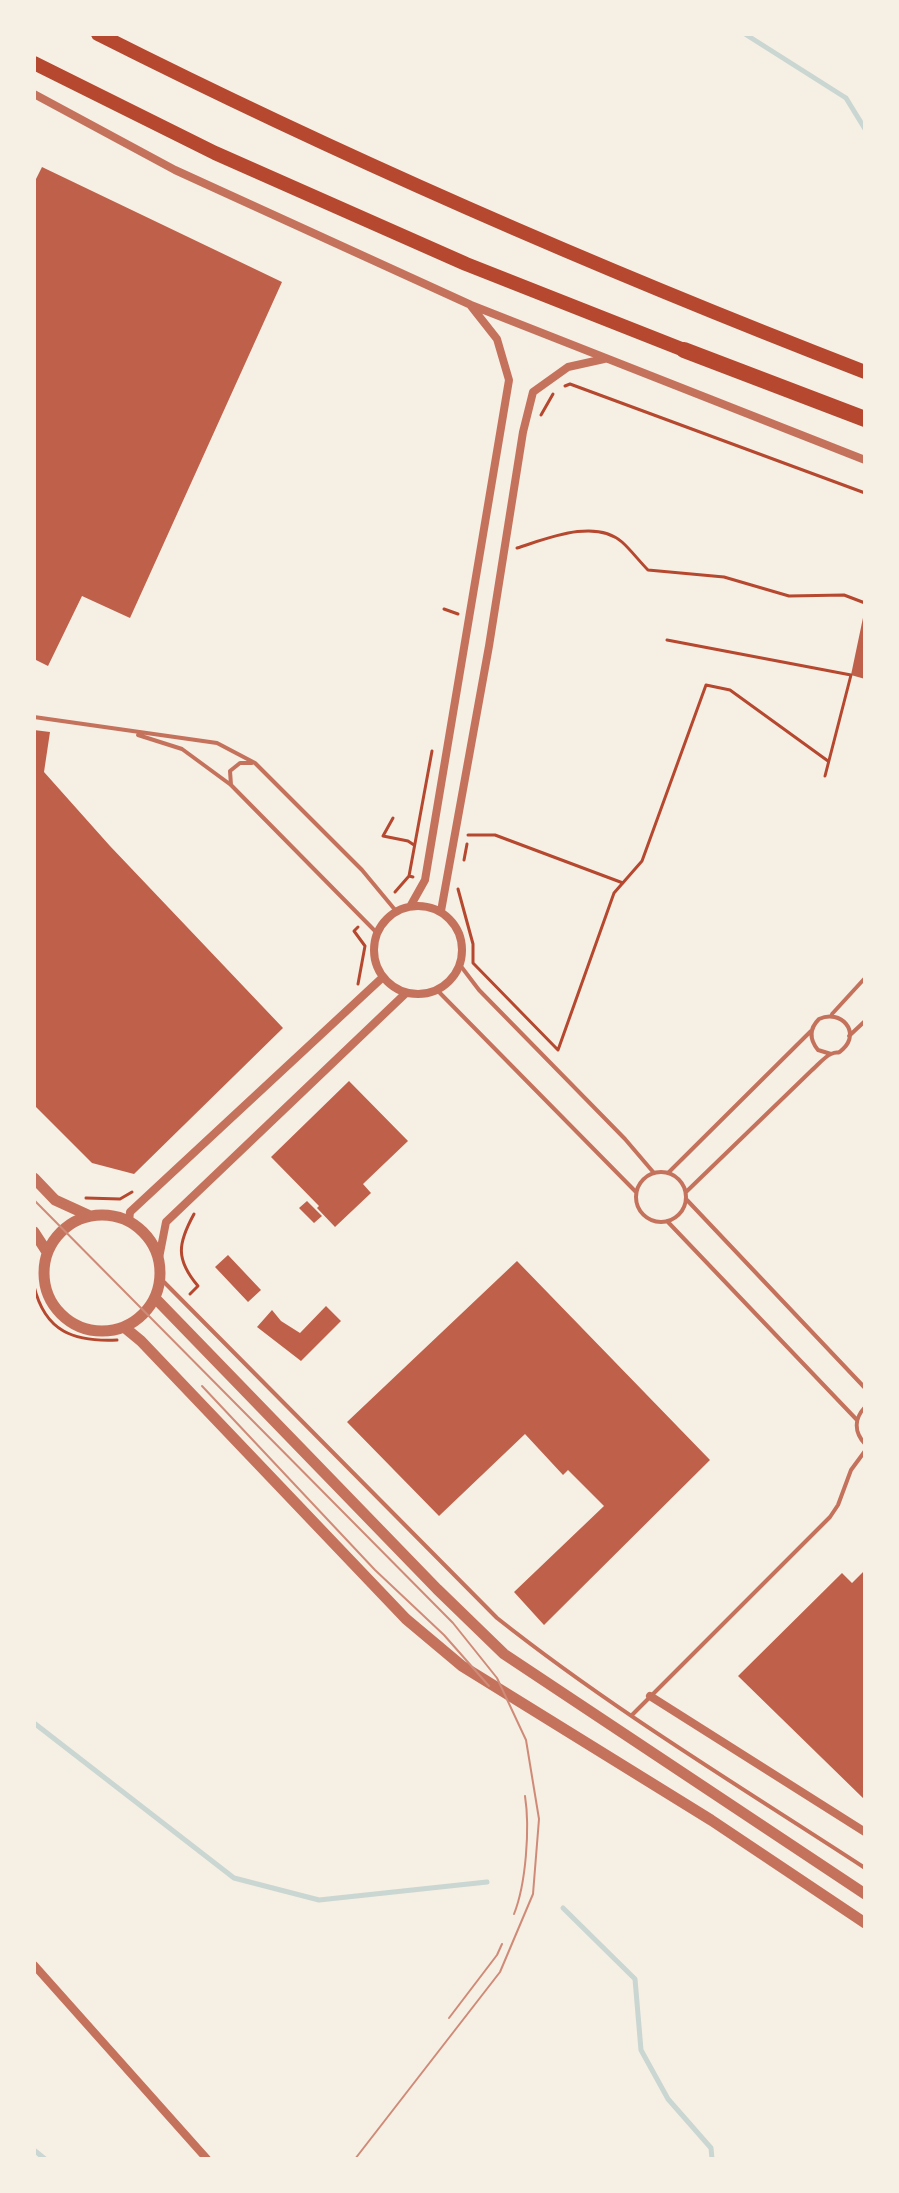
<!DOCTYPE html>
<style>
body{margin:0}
#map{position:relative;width:899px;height:2193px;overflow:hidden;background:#f6efe4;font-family:Jost,sans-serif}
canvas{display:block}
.frame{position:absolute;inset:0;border:36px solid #f6efe4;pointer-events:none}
</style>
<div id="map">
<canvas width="899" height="2193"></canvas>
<div class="frame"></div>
</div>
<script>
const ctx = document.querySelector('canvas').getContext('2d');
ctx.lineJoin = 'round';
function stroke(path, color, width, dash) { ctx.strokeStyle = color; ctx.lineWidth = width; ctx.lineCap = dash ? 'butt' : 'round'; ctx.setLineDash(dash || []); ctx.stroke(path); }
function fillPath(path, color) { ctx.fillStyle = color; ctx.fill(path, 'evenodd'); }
stroke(new Path2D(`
 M 745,34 L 846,98 L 865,129
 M 34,1723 L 234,1878 L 319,1900 L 487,1882
 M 563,1908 L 635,1979 L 641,2050 L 668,2099 L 711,2148 L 712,2159
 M 34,2150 L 45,2159`), '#c9d6d2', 5);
fillPath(new Path2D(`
 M 42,167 L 282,282 L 130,618 L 82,596 L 48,666 L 34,659 L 34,183 Z
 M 864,613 L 865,613 L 865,679 L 851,675 Z
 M 34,730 L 50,732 L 44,772 L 110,846 L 283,1028 L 134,1174 L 92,1163 L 34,1105 Z
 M 349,1081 L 408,1141 L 363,1184 L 371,1193 L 335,1227 L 317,1208 L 319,1206 L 271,1157 Z
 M 307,1201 L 322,1216 L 314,1223 L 299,1208 Z
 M 228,1255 L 261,1290 L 248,1302 L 215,1267 Z
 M 517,1261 L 710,1460 L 544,1625 L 514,1592 L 604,1506 L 568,1470 L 563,1475 L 525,1434 L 439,1516 L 347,1422 Z
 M 326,1306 L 341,1321 L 301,1361 L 257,1327 L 272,1310 L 281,1321 L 300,1333 Z
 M 865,1570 L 865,1800 L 738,1676 L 842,1573 L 852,1583 Z`), '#bf614a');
stroke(new Path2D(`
 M 565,386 L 570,384 L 865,493
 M 541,415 L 553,394
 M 517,548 C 546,539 595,518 622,542 C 631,550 639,561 648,570 L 724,577 L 789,596 L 844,595 L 865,603
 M 444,609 L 458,614
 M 667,640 L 851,675 L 825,776
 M 393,818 L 383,836 L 408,841 L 414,845
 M 468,835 L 495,835 L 623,883
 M 464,860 L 467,844
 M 413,877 L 409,876 L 432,751
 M 458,889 L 473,944 L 473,963 L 558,1050 L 614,893 L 642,861 L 706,685 L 730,690 L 828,761
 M 395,892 L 409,876
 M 358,927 L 354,931 L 365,946 L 358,984
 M 86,1198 L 120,1199 L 132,1192
 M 34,1286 C 45,1332 74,1342 117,1340
 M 190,1294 L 198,1286 C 175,1259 178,1243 194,1214`), '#b5482f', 3);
stroke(new Path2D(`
 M 34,717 L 217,743 L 255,763 L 362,870 L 396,911
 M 138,735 L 182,749 L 231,785 L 377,933
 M 231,785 L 230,771 L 240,763 L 252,763
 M 460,965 L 479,990 L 625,1139 L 654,1173
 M 437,990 L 636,1192
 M 832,1014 L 865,978
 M 849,1036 L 865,1021
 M636 1197a25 25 0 1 1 50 0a25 25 0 1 1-50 0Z
 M 668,1173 L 811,1031
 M 686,1192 L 811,1071 C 817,1066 824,1057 831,1054 C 840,1050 836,1056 843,1049 C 861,1032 841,1009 819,1019 C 809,1029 809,1039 818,1050 L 831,1054
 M 686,1199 L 865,1388
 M 667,1221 L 857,1420
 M 161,1279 L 497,1618 C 613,1710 741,1787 865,1868
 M 865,1407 C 854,1419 854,1432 865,1444
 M 632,1715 L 830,1517 L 838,1505 L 851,1470 L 865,1451`), '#c5725c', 4);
stroke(new Path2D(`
 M 34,94 L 175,170 L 471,305 L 865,460
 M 411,905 L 425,880 L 509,380 L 497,339 L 471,306
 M374 950a44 44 0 1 1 88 0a44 44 0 1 1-88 0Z
 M 441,911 L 489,646 L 523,432 L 533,392 L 568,367 L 604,359
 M 129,1221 L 130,1212 L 383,977
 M 159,1258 L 166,1222 L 406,993
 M 650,1696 L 865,1832
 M 34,1965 L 207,2159`), '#c5725c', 8);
stroke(new Path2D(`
 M 34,1178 L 55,1200 L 90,1216
 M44 1273a58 58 0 1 1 116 0a58 58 0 1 1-116 0Z
 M 34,1232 L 47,1252
 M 155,1298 L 437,1589 L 504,1654 L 865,1894
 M 124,1327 L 141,1341 L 406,1619 L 462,1666 L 711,1820 L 865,1923`), '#c5725c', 11);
stroke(new Path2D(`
 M 98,34 C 348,160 604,271 865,372
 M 34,63 L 215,153 L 466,264 L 684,350`), '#b5482f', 14);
stroke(new Path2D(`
 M 684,350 L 865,419`), '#b5482f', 16);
stroke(new Path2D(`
 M 34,1200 L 453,1623 L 497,1678 L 526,1740 L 539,1819 L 533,1894 L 500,1972 L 355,2159
 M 202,1386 L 375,1570 L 444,1635 L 489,1686
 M 514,1914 C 526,1884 530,1828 525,1796
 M 449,2018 L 497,1955 L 502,1944`), '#cf8b77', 2);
</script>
